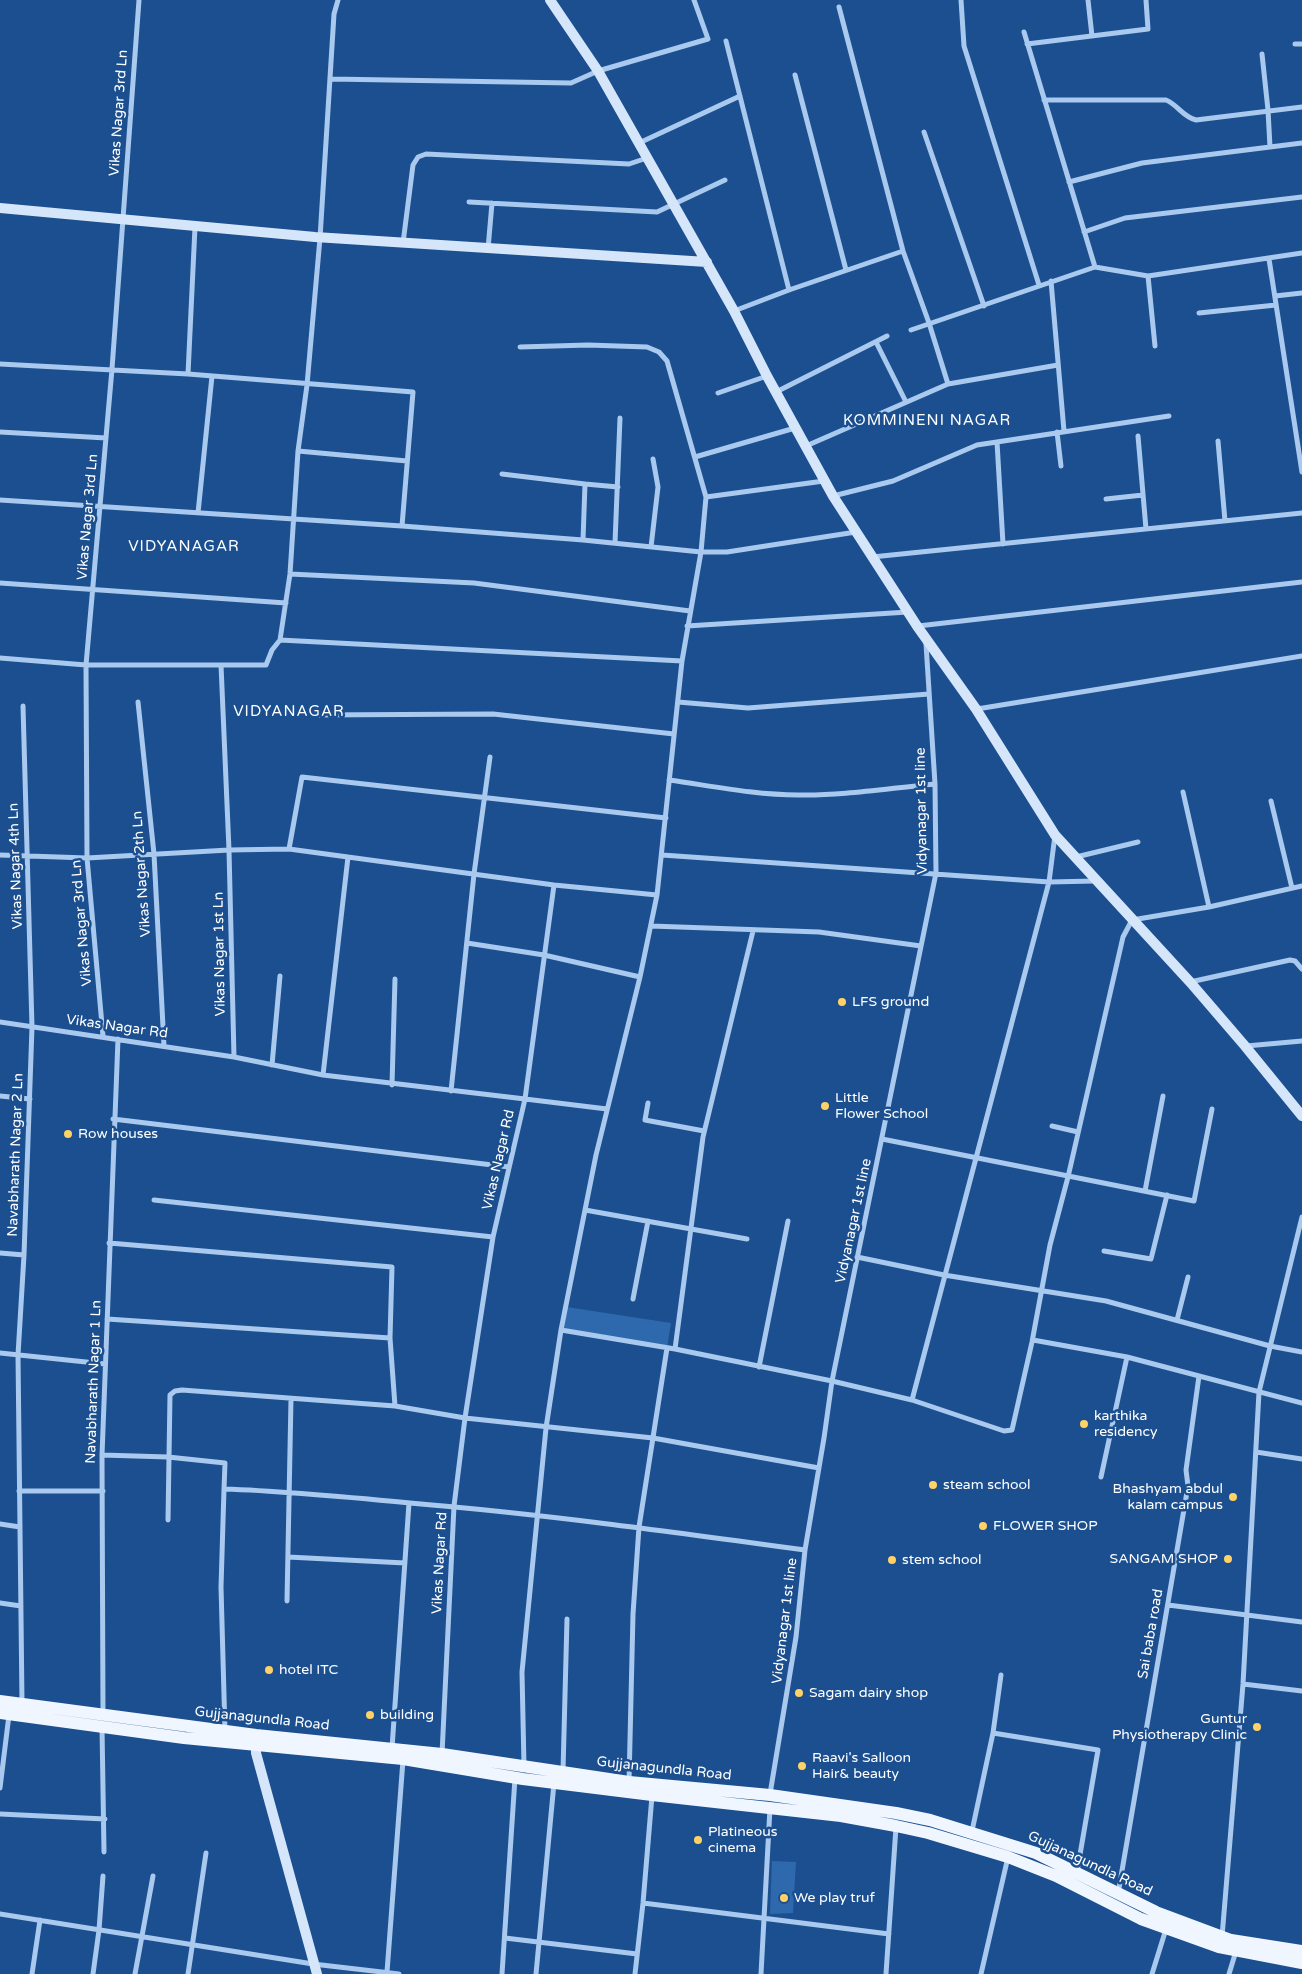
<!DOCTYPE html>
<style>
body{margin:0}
canvas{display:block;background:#1b4f8f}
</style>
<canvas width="1302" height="1974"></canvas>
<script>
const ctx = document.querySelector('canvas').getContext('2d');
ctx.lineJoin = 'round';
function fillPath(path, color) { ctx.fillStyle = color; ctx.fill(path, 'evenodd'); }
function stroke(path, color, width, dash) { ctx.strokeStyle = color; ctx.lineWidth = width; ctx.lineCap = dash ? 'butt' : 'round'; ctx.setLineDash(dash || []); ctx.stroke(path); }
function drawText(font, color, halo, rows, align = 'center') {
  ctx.font = font + ' "Varela Round",sans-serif'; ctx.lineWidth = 5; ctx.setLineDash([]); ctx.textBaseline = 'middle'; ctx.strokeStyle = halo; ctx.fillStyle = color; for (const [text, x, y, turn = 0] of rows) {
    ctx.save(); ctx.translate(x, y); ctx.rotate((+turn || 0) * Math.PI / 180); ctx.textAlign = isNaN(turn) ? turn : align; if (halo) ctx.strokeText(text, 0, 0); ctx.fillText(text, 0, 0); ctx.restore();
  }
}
fillPath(new Path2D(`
 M 567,1307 L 671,1323 L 667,1348 L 561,1330 Z
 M 772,1861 L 796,1862 L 793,1913 L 770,1914 Z`), '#2e69ad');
stroke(new Path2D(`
 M 961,0 L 964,46 L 1039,285
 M 1088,0 L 1092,36
 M 839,7 L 903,251 L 929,323 L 948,384
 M 1024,32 L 1095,267
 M 726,41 L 789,290
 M 1027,44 L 1148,29 L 1146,0
 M 1295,44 L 1302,44
 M 795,75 L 846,270
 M 330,79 L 571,83 L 598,71 L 708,39 L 694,0
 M 1044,100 L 1166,100 C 1178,105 1183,117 1196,120 L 1302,107
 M 924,132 L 984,306
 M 639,143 L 740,96
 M 1270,147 L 1302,143
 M 1069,182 L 1142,163 L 1270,147 L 1268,110 L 1262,54
 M 469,202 L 657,212 L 725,180
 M 1084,232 L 1125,218 L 1302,197
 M 403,243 L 413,165 L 418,157 L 426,154 L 629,164 L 647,158
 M 488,249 L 492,203
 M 1269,259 L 1302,472
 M 1148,276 L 1155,346
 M 1051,281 L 1064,431
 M 1275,296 L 1302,293
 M 734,311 L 789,290 L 903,251
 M 1199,313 L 1276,305
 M 911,330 L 1095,267 L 1148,276 L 1302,253
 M 876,342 L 906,402
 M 0,364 L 188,374 L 413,392 L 402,526
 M 188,374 L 195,227
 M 776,392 L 887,336
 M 718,393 L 767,376
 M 0,432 L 106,438
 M 1057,432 L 1061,466
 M 1138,436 L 1146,529
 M 1218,441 L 1225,521
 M 997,442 L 1003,544
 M 806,446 L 948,384 L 1058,365
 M 298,451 L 407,461
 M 695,457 L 795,428
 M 502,474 L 585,484 L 583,540
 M 585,484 L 618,487
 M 833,496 L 893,481 L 977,445 L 1169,416
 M 706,497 L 824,481
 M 1106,499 L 1143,495
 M 0,500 L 402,526 L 583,540 L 701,552 L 727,552 L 856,532
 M 198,513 L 212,376
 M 615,543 L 620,418
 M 651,547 L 658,487 L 653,459
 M 872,557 L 1302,513
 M 290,574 L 474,583 L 690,611
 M 0,583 L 286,603
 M 687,626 L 908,612
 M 918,626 L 1302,582
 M 280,640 L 290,574 L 298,451 L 307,385 L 320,238 L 334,14 L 338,0
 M 0,658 L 86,665 L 266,665 L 272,650 L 280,640 L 682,661
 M 221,665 L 229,850 L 234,1057
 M 138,702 L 154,854 L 164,1046
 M 678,702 L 748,708 L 929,694
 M 977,709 L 1302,656
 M 313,715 L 493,714 L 674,734
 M 669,780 C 712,786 755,795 798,795 C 843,796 890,788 935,784
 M 1183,792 L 1209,907
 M 1271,801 L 1292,888
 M 289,849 L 302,777 L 666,818
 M 0,855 L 87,858 L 229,850 L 289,849 L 554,885 L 657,895 L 682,661 L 701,552 L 706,497 L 667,361 L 659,352 L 647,347 L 588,345 L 520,347
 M 662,855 L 1049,882 L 1095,881
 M 1076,857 L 1138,842
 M 554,885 L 525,1099 L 607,1109
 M 651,926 L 819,932 L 921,946
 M 467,943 L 544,955 L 640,977
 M 1190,982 L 1290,960 L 1295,961 L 1302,969
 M 0,1022 L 234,1057 L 323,1075 L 525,1099 L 493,1237 L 465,1418 L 454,1506 L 442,1754
 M 103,1036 L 87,858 L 86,665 L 112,369 L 139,0
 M 1246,1046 L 1302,1041
 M 272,1065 L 280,976
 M 323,1075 L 348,857
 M 392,1085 L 395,979
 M 451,1091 L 474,874 L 490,757
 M 0,1096 L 30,1099
 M 648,1103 L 645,1120 L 704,1131
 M 113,1119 L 509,1167
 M 1052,1126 L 1078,1132
 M 882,1139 L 1194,1201 L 1212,1109
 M 1145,1191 L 1163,1096
 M 154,1200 L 493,1237
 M 585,1210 L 747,1239
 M 109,1243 L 392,1267 L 390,1338 L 395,1406
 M 1104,1251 L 1151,1259 L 1167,1195
 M 0,1253 L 24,1255
 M 857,1257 L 944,1275 L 1106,1301 L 1270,1346 L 1302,1352
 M 633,1299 L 648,1221
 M 107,1319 L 390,1338
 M 1177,1320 L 1188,1277
 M 561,1330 L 596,1155 L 640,977 L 657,895
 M 1033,1340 L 1127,1357 L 1302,1403
 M 675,1349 L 703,1137 L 753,931
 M 0,1353 L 105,1364
 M 759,1367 L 788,1221
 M 912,1400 L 1049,882 L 1055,835
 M 1256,1452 L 1302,1459
 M 102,1455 L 168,1457 L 225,1463 L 224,1489 C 286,1491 348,1497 410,1503 C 542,1514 673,1532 805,1550
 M 1101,1477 L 1127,1357
 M 224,1489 L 221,1587 L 225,1731
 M 19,1491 L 103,1491
 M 168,1520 L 170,1395 L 175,1391 L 182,1390 L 395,1406 L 465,1418 L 653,1438 L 819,1468
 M 0,1524 L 20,1527
 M 288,1557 L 405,1563
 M 287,1601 L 291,1399
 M 0,1603 L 21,1606
 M 1168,1605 L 1302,1622
 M 1243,1684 L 1302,1691
 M 22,1703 L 18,1355 L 24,1255 L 32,1027 L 23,706
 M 103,1714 L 102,1455 L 118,1039
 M 102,1727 L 104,1852
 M 993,1733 L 1001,1675
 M 392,1748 L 409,1503
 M 524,1766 L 522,1672 L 546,1428 L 561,1330 L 675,1349 L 832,1381 L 912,1400 L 1004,1431 L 1012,1430 L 1032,1342 L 1050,1245 L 1068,1177 L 1123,937 L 1132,920 L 1209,907 L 1302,886
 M 563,1771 L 567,1619
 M 629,1782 L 633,1614 L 639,1527 L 667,1348
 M 0,1788 L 9,1715
 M 770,1794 L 796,1637 L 805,1550 L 824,1438 L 832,1381 L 936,873 L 935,784 L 926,644
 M 0,1814 L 105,1819
 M 972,1831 L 993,1733 L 1098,1750 L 1077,1872
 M 1118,1894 L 1188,1486 L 1186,1470 L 1199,1376
 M 643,1903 L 889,1934
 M 0,1914 L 313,1964 L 399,1974
 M 1222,1937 L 1243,1684 L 1259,1392 L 1302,1217
 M 505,1938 L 637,1954
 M 387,1972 L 403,1760
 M 32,1974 L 40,1920
 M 93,1974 L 99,1930 L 103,1876
 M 135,1974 L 153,1876
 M 188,1974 L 206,1853
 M 502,1974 L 515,1778
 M 536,1974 L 554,1783
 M 635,1974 L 643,1903 L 652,1796
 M 761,1974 L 770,1808
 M 886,1974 L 896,1827
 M 981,1974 L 1008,1857
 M 1152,1974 L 1166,1929
 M 1229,1974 L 1236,1951`), '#a9c9ee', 5);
stroke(new Path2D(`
 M 550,0 L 598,71 L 734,311 L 767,376 L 833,496 L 917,626 L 976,709 L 1055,835 L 1190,982 L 1245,1046 L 1302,1116
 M 0,208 L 315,237 L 707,262
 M 256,1738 L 256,1753 L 317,1974`), '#d6e6fa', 10);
stroke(new Path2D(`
 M 0,1701 L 256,1735 L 442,1754 L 629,1782 L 770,1795 L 896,1813 L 930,1820 L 1036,1853 L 1156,1912 L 1231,1940 L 1302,1951
 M 0,1713 L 184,1738 L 403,1759 L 523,1779 L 652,1795 L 841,1816 L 896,1826 L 928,1833 L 1008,1857 L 1056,1876 L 1141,1919 L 1219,1947 L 1302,1963`), '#f0f6ff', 12);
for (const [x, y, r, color] of [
 [842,1002,5,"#ffd166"],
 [825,1106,5,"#ffd166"],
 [68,1134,5,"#ffd166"],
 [1084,1424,5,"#ffd166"],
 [933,1485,5,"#ffd166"],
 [1233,1497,5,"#ffd166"],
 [983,1526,5,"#ffd166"],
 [1228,1559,5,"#ffd166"],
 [892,1560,5,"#ffd166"],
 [269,1670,5,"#ffd166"],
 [799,1693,5,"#ffd166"],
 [370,1715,5,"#ffd166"],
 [1257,1727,5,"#ffd166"],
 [802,1766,5,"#ffd166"],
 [698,1840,5,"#ffd166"],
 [784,1898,5,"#ffd166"]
]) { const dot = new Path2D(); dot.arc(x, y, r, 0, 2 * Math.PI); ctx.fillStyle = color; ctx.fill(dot); stroke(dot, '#1b4f8f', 2); }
drawText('14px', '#fff', '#1b4f8f', [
 ["Vikas Nagar 3rd Ln",119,113,-86],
 ["Vikas Nagar 3rd Ln",88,517,-85],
 ["Vidyanagar 1st line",922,811,-91],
 ["Vikas Nagar 4th Ln",16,866,-92],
 ["Vikas Nagar 2th Ln",142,874,-94],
 ["Vikas Nagar 3rd Ln",82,923,-95],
 ["Vikas Nagar 1st Ln",220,954,-91],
 ["Vikas Nagar Rd",117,1027,8],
 ["Navabharath Nagar 2 Ln",16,1155,-88],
 ["Vikas Nagar Rd",499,1160,-77],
 ["Vidyanagar 1st line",854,1221,-78],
 ["Navabharath Nagar 1 Ln",94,1382,-88],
 ["Vikas Nagar Rd",440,1563,-87],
 ["Vidyanagar 1st line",785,1621,-83],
 ["Sai baba road",1151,1634,-80],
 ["Gujjanagundla Road",262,1719,6],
 ["Gujjanagundla Road",664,1769,6],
 ["Gujjanagundla Road",1090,1864,25]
]);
drawText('14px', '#fff', '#1b4f8f', [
 ["LFS ground",852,1002],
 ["Little",835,1098],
 ["Flower School",835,1114],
 ["Row houses",78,1134],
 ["karthika",1094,1416],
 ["residency",1094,1432],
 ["steam school",943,1485],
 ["Bhashyam abdul",1223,1489,"right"],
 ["kalam campus",1223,1505,"right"],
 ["FLOWER SHOP",993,1526],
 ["SANGAM SHOP",1218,1559,"right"],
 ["stem school",902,1560],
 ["hotel ITC",279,1670],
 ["Sagam dairy shop",809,1693],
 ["building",380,1715],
 ["Guntur",1247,1719,"right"],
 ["Physiotherapy Clinic",1247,1735,"right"],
 ["Raavi's Salloon",812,1758],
 ["Hair& beauty",812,1774],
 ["Platineous",708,1832],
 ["cinema",708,1848],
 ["We play truf",794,1898]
], 'left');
ctx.letterSpacing = '1px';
drawText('15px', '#fff', '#1b4f8f', [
 ["KOMMINENI NAGAR",927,421],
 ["VIDYANAGAR",184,547],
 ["VIDYANAGAR",289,712]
]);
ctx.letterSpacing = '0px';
</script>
